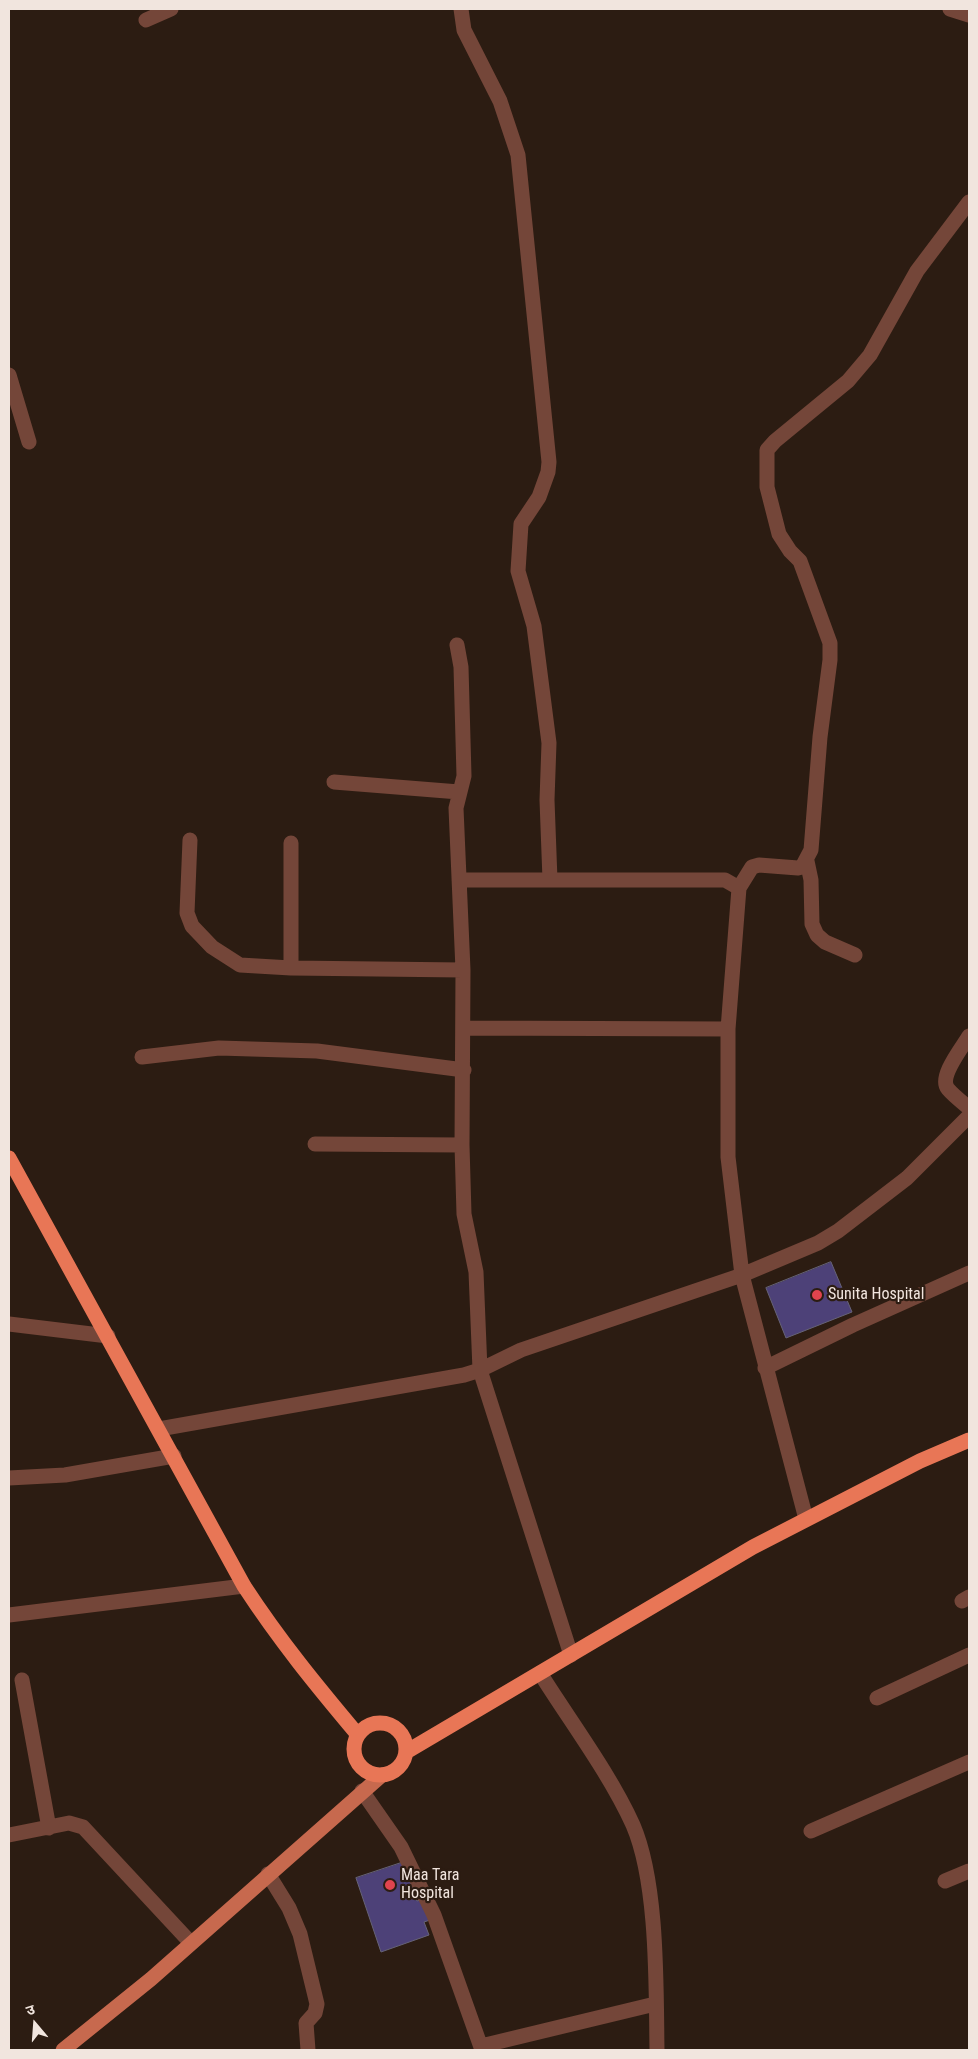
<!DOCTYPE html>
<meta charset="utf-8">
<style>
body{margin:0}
#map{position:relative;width:978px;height:2059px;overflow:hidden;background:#2c1c12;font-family:"Roboto Condensed","Noto Sans Devanagari",sans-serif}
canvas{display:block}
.frame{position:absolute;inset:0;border:10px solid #f1e5de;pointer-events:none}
.north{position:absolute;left:10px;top:1999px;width:50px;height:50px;-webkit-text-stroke:4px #2c1c12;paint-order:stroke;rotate:342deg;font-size:14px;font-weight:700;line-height:20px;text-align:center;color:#f1e5de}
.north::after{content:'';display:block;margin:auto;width:18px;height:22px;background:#f1e5de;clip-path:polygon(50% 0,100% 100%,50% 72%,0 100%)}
</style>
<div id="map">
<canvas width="978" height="2059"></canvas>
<div class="frame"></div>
<div class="north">उ</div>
</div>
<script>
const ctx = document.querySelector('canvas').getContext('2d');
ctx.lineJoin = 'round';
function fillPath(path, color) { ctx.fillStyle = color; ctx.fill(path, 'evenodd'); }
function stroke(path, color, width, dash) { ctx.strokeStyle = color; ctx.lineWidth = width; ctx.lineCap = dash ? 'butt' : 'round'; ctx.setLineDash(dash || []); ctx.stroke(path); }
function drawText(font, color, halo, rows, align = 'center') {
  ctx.font = font + ' "Roboto Condensed",sans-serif'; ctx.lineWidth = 4.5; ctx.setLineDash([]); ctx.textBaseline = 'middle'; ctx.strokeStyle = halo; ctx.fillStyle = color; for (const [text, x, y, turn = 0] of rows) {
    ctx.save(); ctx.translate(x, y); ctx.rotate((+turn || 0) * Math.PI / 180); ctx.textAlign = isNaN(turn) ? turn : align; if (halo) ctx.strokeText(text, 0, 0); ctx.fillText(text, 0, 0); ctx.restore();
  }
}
const building = new Path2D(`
 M 831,1262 L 852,1312 L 786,1338 L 766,1288 Z
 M 404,1862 L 417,1901 L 423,1899 L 430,1920 L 424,1922 L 429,1935 L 381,1952 L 356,1878 Z`);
fillPath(building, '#4d4178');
stroke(building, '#666377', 1);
stroke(new Path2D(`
 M 461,9 L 464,30 L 500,101 L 518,155 L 549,462 L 548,472 L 539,497 L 521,524 L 518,571 L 534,626 L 549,743 L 547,800 L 550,880
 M 950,9 L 969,15
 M 146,20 L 171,9
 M 9,375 L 29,442
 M 457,645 L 461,667 L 464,776 L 456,808 L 463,970 L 462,1145 L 464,1214 L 476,1272 L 480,1370 L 571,1655
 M 334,782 L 459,792
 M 190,840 L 187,913 L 192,926 L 212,947 L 240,965 L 291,968 L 463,970
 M 291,843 L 291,968
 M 807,861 L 811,880 L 812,924 L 817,935 L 825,942 L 855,955
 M 459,880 L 725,880 L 739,888 L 728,1029 L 728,1157 L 742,1275 L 806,1519
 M 739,888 L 752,867 L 759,865 L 798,868 L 802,867 L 811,850 L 820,737 L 830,660 L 830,643 L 800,561 L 790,551 L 779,534 L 767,487 L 767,450 L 775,441 L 848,381 L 870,355 L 917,271 L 969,202
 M 463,1028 L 728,1029
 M 969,1036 C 962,1048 938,1077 948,1089 C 954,1096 962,1102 969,1108
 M 142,1057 L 219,1048 L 317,1051 L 464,1070
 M 315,1144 L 462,1145
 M 9,1324 L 108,1336
 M 765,1368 L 853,1325 L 969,1273
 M 159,1429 L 464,1375 L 480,1370 L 521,1350 L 742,1275 L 818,1243 L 838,1231 L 907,1178 L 969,1116
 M 9,1478 L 65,1475 L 174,1456
 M 962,1601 L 969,1597
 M 9,1615 L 244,1586
 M 540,1673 C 570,1721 610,1774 633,1825 C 658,1883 656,1986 657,2050
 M 22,1680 L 49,1828
 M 877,1698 L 969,1655
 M 362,1791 L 401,1847 L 434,1915 L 482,2050
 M 811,1831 L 969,1762
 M 9,1835 L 69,1823 L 83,1827 L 190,1942
 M 268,1874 L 289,1908 L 300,1934 L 317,2004 L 315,2013 L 306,2023 L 308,2050
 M 945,1881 L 969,1871
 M 481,2046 L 655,2004`), '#744639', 15);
stroke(new Path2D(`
 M 63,2050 L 151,1979 L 382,1775`), '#c7694e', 15);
stroke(new Path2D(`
 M 9,1158 L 244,1586 C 280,1641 316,1685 358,1735
 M354 1749a26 26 0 1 1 52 0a26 26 0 1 1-52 0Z
 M 406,1752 L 753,1547 L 920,1461 L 969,1440`), '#e87656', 15);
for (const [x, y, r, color] of [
 [817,1295,6,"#e0444e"],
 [390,1885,6,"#e0444e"]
]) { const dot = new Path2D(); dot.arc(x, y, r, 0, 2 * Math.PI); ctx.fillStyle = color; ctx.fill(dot); stroke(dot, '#2c1c12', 2); }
drawText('16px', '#f1e5de', '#2c1c12', [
 ["Sunita Hospital",828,1295],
 ["Maa Tara",401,1876],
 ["Hospital",401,1894]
], 'left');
</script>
